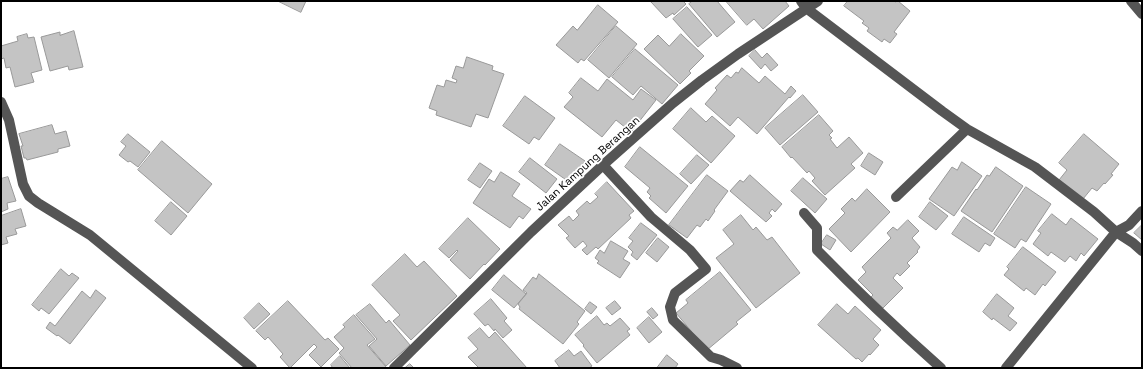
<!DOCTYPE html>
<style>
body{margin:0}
#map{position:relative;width:1143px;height:369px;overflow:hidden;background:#fff;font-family:"Space Grotesk",sans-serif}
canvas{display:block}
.frame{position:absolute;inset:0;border:2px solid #000;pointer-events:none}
</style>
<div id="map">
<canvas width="1143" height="369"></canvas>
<div class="frame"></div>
</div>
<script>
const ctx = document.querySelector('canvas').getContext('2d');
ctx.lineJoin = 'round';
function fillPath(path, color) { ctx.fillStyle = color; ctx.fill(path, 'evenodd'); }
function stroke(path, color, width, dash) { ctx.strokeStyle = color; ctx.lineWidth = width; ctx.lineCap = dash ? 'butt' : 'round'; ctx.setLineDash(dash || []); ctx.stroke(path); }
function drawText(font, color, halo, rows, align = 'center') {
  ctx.font = font + ' "Space Grotesk",sans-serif'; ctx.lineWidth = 3.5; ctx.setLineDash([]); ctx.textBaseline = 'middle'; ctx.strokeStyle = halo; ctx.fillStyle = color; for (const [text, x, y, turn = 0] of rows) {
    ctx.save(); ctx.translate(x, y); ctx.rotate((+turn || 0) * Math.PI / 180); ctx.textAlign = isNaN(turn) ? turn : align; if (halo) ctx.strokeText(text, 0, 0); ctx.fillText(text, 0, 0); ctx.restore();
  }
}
const building = new Path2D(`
 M 278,1 L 306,1 L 301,12 Z
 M 652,1 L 683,1 L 686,4 L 674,15 L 673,13 L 666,18 L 651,2 Z
 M 693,1 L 717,1 L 735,22 L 717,37 L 689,4 Z
 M 726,1 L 785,1 L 789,6 L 763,29 L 754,19 L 747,25 Z
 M 848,1 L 894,1 L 895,2 L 898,1 L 910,11 L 894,32 L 897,34 L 890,43 L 884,39 L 882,42 L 867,31 L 869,28 L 862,23 L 864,21 L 844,6 Z
 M 598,5 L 618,22 L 584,61 L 581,59 L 578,63 L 556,45 L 573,26 L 577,30 Z
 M 687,7 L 712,35 L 698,47 L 673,19 Z
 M 616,26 L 637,44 L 609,78 L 588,60 Z
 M 74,31 L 83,67 L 69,70 L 68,66 L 50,71 L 41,37 L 60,32 L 60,35 Z
 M 27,34 L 28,38 L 34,37 L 42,70 L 31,73 L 34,82 L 15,87 L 10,67 L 6,68 L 4,58 L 1,59 L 1,46 L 18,41 L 17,37 Z
 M 681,34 L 704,56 L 689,71 L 691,73 L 680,84 L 644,49 L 658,35 L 669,46 Z
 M 635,49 L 678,85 L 662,104 L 641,86 L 633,95 L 612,77 Z
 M 755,50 L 762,58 L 767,53 L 778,65 L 771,71 L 765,64 L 761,69 L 749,56 Z
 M 467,57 L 493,66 L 492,70 L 504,74 L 488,118 L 476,114 L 471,127 L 436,115 L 437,111 L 429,108 L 437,85 L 444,87 L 446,80 L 456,83 L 457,80 L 452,78 L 456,66 L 463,68 Z
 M 742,68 L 759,83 L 765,76 L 785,94 L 791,86 L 796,91 L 790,98 L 789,97 L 757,134 L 738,117 L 730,126 L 705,104 L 717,90 L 715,88 L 727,75 L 731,78 L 736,72 L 738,73 Z
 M 581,78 L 598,91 L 607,79 L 633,100 L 641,89 L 656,100 L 631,132 L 616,120 L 602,137 L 564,107 L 573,97 L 569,93 Z
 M 803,95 L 818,112 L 780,145 L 765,128 Z
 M 525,96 L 555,118 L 539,140 L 534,137 L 529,144 L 503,126 Z
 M 691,108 L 706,122 L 712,116 L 735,136 L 711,163 L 673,129 Z
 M 819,115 L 833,131 L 829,135 L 832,138 L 830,139 L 837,148 L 849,137 L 863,153 L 851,164 L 855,168 L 825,195 L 812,181 L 815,178 L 809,171 L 807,173 L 792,157 L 791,158 L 782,147 Z
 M 52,125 L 55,134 L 66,131 L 70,146 L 58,149 L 58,152 L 27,160 L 26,158 L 24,158 L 21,146 L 23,146 L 19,134 Z
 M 128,134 L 150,152 L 138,167 L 130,161 L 128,162 L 119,155 L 126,146 L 121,142 Z
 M 1084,134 L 1119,164 L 1111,174 L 1113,175 L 1105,184 L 1104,183 L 1097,191 L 1092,188 L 1083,199 L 1059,180 L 1067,170 L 1059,163 Z
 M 162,141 L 212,184 L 188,213 L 138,170 Z
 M 560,144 L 585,161 L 569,182 L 545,165 Z
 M 640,147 L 688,186 L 666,213 L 649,198 L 651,196 L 647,192 L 650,188 L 625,167 Z
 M 869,153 L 883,162 L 875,175 L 861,166 Z
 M 697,155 L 709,165 L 691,184 L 680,174 Z
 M 530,158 L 557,179 L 546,193 L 519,172 Z
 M 962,162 L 982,176 L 954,216 L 929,199 L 952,167 L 957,170 Z
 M 480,163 L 492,171 L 480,188 L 468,180 Z
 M 996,167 L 1023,186 L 992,232 L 961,211 L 976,189 L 977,190 L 987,175 L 989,176 Z
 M 501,172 L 520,184 L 512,196 L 531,209 L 523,219 L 519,216 L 510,228 L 473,203 L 489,179 L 494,182 Z
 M 707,175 L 728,191 L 714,210 L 715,211 L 708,221 L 706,219 L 700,227 L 697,225 L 687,238 L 669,225 Z
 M 750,175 L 782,204 L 775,212 L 772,209 L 769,213 L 772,216 L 766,222 L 730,191 L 740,180 L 743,182 Z
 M 8,177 L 16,201 L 7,203 L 8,209 L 1,212 L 1,179 Z
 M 803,178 L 827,199 L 815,213 L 791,191 Z
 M 607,182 L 634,211 L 629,215 L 631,218 L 598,249 L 596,247 L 587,255 L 582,250 L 587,246 L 583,241 L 575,248 L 566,238 L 569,236 L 558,225 L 569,216 L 573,221 L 579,215 L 576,211 L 587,201 L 590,204 L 598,197 L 595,194 Z
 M 1026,187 L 1051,204 L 1026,242 L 1021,239 L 1015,248 L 994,234 Z
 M 867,189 L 890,212 L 851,252 L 829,229 L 845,213 L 841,209 L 852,198 L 855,201 Z
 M 171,202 L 187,216 L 171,235 L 155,221 Z
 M 930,202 L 948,216 L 936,230 L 919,217 Z
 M 21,209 L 26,226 L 15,229 L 17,234 L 6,237 L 8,243 L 1,245 L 1,216 Z
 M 1052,214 L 1066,225 L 1071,218 L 1098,239 L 1084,256 L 1081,253 L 1076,261 L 1070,256 L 1065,262 L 1051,252 L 1048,256 L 1033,244 L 1041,233 L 1038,231 Z
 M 741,215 L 753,230 L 756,227 L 767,240 L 772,237 L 800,273 L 756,308 L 716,258 L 734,244 L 723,230 Z
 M 964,217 L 995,238 L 990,246 L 985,243 L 979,252 L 952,234 Z
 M 468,218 L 500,249 L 485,265 L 484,264 L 470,279 L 450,260 L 458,251 L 457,250 L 449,258 L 439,249 Z
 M 908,220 L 919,231 L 912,238 L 920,247 L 917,251 L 918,252 L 907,263 L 910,266 L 900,276 L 897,273 L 893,278 L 903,288 L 883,308 L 871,297 L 873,295 L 858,280 L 866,272 L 862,267 L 891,238 L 887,233 L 893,227 L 897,230 Z
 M 641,223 L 657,235 L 637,260 L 631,255 L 633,252 L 628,247 L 633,241 L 629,238 Z
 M 1142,225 L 1142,240 L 1134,233 Z
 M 827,235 L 836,240 L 830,250 L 821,244 Z
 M 658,238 L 669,247 L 657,262 L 646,253 Z
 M 611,241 L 628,251 L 623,259 L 630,263 L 620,278 L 597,263 L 599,261 L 595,258 L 600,250 L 604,253 Z
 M 1023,247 L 1056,272 L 1045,286 L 1043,284 L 1035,295 L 1026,288 L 1024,291 L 1004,275 L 1009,269 L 1007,267 Z
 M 405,254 L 417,267 L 424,261 L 457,296 L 411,340 L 393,321 L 400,315 L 372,285 Z
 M 61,269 L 69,276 L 72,273 L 79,278 L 49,314 L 41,308 L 39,311 L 32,305 Z
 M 720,272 L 751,310 L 736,322 L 738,324 L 707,350 L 676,313 L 688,303 L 686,300 Z
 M 539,274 L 585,311 L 577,322 L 579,324 L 563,344 L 519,309 L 520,307 L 518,304 L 527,293 L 523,290 L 533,277 L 536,279 Z
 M 504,275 L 526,294 L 514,308 L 492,290 Z
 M 96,290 L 106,298 L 70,344 L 58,335 L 57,336 L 46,328 L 50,322 L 55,326 L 82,291 L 90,298 Z
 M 997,294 L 1014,308 L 1008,316 L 1017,323 L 1010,331 L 993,318 L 992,320 L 983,312 Z
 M 491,299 L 507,318 L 504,321 L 512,330 L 503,338 L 495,329 L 494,331 L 488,324 L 485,326 L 474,314 Z
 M 288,301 L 325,340 L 328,338 L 339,349 L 321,367 L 309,355 L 317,347 L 314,344 L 290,368 L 280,357 L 283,354 L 268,337 L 265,340 L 256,331 Z
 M 615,301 L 621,308 L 612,315 L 606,308 Z
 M 590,302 L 597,307 L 591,314 L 585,309 Z
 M 259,303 L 270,314 L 254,329 L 244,318 Z
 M 370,304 L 386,323 L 389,320 L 410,345 L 386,366 L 369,346 L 377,339 L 356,315 Z
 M 837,304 L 848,314 L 855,306 L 881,330 L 873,339 L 879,345 L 870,355 L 869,354 L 862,362 L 858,358 L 856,359 L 818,325 Z
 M 652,308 L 658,315 L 653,319 L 647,312 Z
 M 354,315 L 375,339 L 367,345 L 386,367 L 384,368 L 352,368 L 339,353 L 344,348 L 334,337 L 345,327 L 343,325 Z
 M 597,316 L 604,325 L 607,323 L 610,326 L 620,318 L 630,329 L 627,331 L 630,335 L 597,363 L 583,346 L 584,345 L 575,335 Z
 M 649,317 L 662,332 L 649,343 L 637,328 Z
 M 480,328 L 489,338 L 495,332 L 527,368 L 479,368 L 468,357 L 478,349 L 468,338 Z
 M 569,350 L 574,356 L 581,351 L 592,366 L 589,368 L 560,368 L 555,361 Z
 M 667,355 L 678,364 L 675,368 L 657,368 Z
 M 340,356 L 350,368 L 331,368 L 332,367 L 331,365 Z
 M 410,364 L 414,368 L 405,368 Z`);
fillPath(building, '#c4c4c4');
stroke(building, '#999', 1);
stroke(new Path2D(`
 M 801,1 L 806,8 L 942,111 L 967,129 L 1035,167 L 1094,212 L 1116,232 L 1133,243 L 1142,251
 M 1131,1 L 1142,14
 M 1,102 L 9,120 L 23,184 L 29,196 L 38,203 L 90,235 L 252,368
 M 603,165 L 651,217 L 690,250 L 706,269 L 675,293 L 670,307 L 673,320 L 711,357 L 721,360 L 737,368
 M 896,197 L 967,129
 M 804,213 L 817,228 L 817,250 C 857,291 898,330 941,368
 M 394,368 L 531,232 L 603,165 L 673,103 L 702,80 L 738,54 L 818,1
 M 1006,368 L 1116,232 L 1129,225 L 1142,211`), '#555', 10);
drawText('11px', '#000', '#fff', [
 ["Jalan Kampung Berangan",588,164,-42]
]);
</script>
